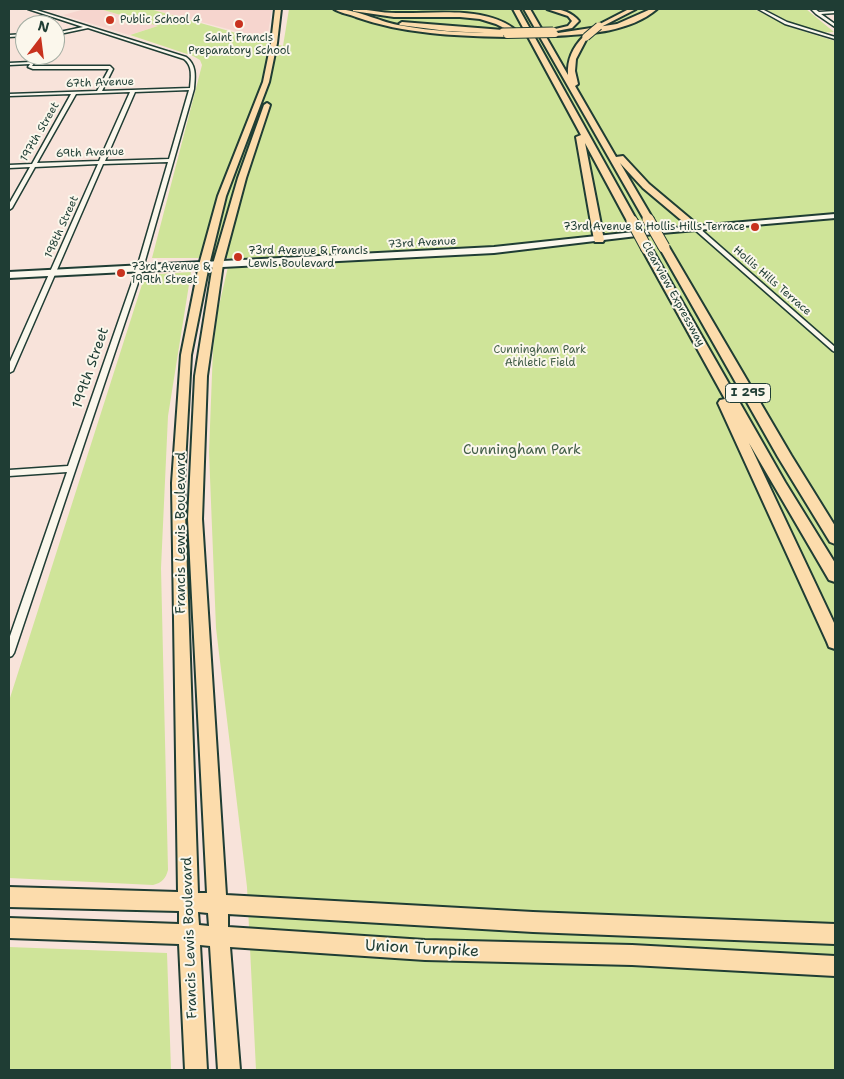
<!DOCTYPE html>
<style>
body{margin:0}
#map{position:relative;width:844px;height:1079px;overflow:hidden;background:#f8e3da;font-family:"Shantell Sans",sans-serif}
canvas{display:block}
.frame{position:absolute;inset:0;border:10px solid #1f3d34;pointer-events:none}
.north{position:absolute;left:15px;top:15px;width:50px;height:50px;box-sizing:border-box;background:#fbf7ec;border:1px solid #a3ada2;border-radius:50%;rotate:15deg;font-size:14px;font-weight:700;line-height:20px;text-align:center;color:#1f3d34}
.north::after{content:'';display:block;margin:auto;width:18px;height:22px;background:#c8321e;clip-path:polygon(50% 0,100% 100%,50% 72%,0 100%)}
</style>
<div id="map">
<canvas width="844" height="1079"></canvas>
<div class="frame"></div>
<div class="north">N</div>
</div>
<script>
const ctx = document.querySelector('canvas').getContext('2d');
ctx.lineJoin = 'round';
function fillPath(path, color) { ctx.fillStyle = color; ctx.fill(path, 'evenodd'); }
function stroke(path, color, width, dash) { ctx.strokeStyle = color; ctx.lineWidth = width; ctx.lineCap = dash ? 'butt' : 'round'; ctx.setLineDash(dash || []); ctx.stroke(path); }
function drawText(font, color, halo, rows, align = 'center') {
  ctx.font = font + ' "Shantell Sans",sans-serif'; ctx.lineWidth = 4; ctx.setLineDash([]); ctx.textBaseline = 'middle'; ctx.strokeStyle = halo; ctx.fillStyle = color; for (const [text, x, y, turn = 0] of rows) {
    ctx.save(); ctx.translate(x, y); ctx.rotate((+turn || 0) * Math.PI / 180); ctx.textAlign = isNaN(turn) ? turn : align; if (halo) ctx.strokeText(text, 0, 0); ctx.fillText(text, 0, 0); ctx.restore();
  }
}
fillPath(new Path2D(`
 M 85,9 L 100,9 L 159,26 L 129,35 L 63,15 Z
 M 150,9 L 272,9 L 267,39 Z`), '#f6d5ce');
fillPath(new Path2D(`
 M 100,9 L 150,9 L 283,46 L 289,9 L 754,9 L 790,27 L 835,41 L 835,1070 L 256,1070 L 247,887 L 216,628 L 209,452 L 213,349 L 218,310 L 230,258 L 152,258 L 202,65 L 200,60 L 193,56 L 130,35 L 158,26 Z
 M 806,9 L 834,32 C 811,35 787,21 767,10 Z
 M 191,272 L 168,416 L 161,568 L 168,870 C 166,878 162,883 153,885 L 9,878 L 9,701 L 145,275 Z
 M 9,947 L 167,953 L 171,1070 L 9,1070 Z`), '#cfe499');
const street = new Path2D(`
 M 28,9 L 33,9 L 186,57 C 197,65 195,77 194,89 L 143,268 L 14,653 L 12,656 L 9,657 L 9,639 L 67,472 L 9,476 L 9,470 L 68,466 L 137,268 L 168,162 L 103,164 L 13,371 L 9,373 L 9,364 L 98,164 L 35,167 L 12,208 L 9,210 L 9,204 L 30,167 L 9,168 L 9,165 L 32,164 L 71,94 L 9,96 L 9,94 L 97,91 L 109,69 L 33,69 L 28,67 L 30,64 L 9,65 L 9,63 L 31,62 L 36,55 L 40,55 L 32,66 L 110,66 L 113,69 L 102,91 L 190,88 C 191,77 193,66 184,59 L 88,28 L 55,35 L 55,33 L 83,27 ZM 189,90 L 169,159 L 105,161 L 135,92 ZM 130,92 L 99,161 L 37,163 L 76,94 Z
 M 758,9 L 762,9 L 787,22 L 835,37 L 835,39 L 785,24 Z
 M 811,9 L 815,9 L 819,12 L 835,11 L 835,13 L 821,14 L 835,24 L 835,27 L 816,14 Z
 M 25,34 L 25,36 L 9,37 L 9,35 Z
 M 694,227 L 698,227 L 835,347 L 835,352 L 833,351 L 694,229 Z`);
const secondary = new Path2D(`
 M 835,214 L 835,218 L 662,233 L 494,253 L 9,278 L 9,272 L 494,247 L 662,229 Z`);
const primary = new Path2D(`
 M 275,9 L 281,9 L 277,43 L 269,82 L 226,196 L 209,265 L 191,355 L 184,483 L 198,893 L 207,893 L 188,519 L 195,376 L 213,264 L 238,178 L 264,105 L 267,103 L 270,105 L 246,178 L 223,264 L 207,376 L 202,519 L 226,895 L 533,912 L 835,924 L 835,944 L 533,932 L 228,914 L 228,927 L 425,940 L 632,945 L 835,956 L 835,976 L 632,965 L 425,960 L 230,947 L 240,1070 L 218,1070 L 210,946 L 200,945 L 207,1070 L 185,1070 L 179,944 L 9,938 L 9,918 L 179,924 L 179,911 L 9,907 L 9,887 L 178,892 L 172,483 L 181,355 L 199,265 L 218,196 L 263,82 L 271,43 ZM 198,912 L 208,913 L 209,926 L 199,925 Z
 M 334,9 C 353,8 378,21 398,25 C 434,32 471,33 507,33 L 510,35 L 507,37 C 456,36 404,34 356,17 C 349,14 340,13 334,9 Z
 M 651,9 L 657,9 C 630,32 589,34 555,36 L 552,34 L 617,24 Z`);
const highway = new Path2D(`
 M 353,9 C 367,9 381,13 396,13 C 434,14 486,5 517,31 L 512,32 L 496,24 L 480,19 L 460,17 L 394,17 L 353,11 Z
 M 513,9 L 519,9 L 637,221 L 632,224 L 627,221 L 585,143 L 604,240 L 603,242 L 595,242 L 594,240 L 576,137 L 581,135 Z
 M 524,9 L 530,9 L 568,75 C 567,59 573,47 584,36 L 588,36 L 576,59 L 575,71 L 578,84 L 575,86 L 616,157 L 623,156 L 649,184 L 699,226 L 699,230 L 693,230 L 643,188 L 620,163 L 653,219 L 651,221 L 645,221 Z
 M 547,9 C 559,8 571,12 579,21 L 572,28 L 551,32 L 551,30 L 568,26 L 572,21 L 568,16 Z
 M 629,9 L 636,9 L 601,27 L 596,26 Z
 M 402,22 L 503,30 L 506,32 L 503,34 L 447,31 L 400,25 L 399,24 Z
 M 664,244 L 669,247 L 791,455 L 835,526 L 835,544 L 830,542 L 778,457 L 659,247 Z
 M 647,246 L 652,249 L 785,482 L 835,563 L 835,582 L 829,580 L 749,443 L 835,625 L 835,649 L 829,647 L 827,642 L 718,403 L 720,400 L 725,399 L 642,249 Z`);
stroke(street, '#1f3d34', 3);
stroke(secondary, '#1f3d34', 4);
stroke(primary, '#1f3d34', 4);
stroke(highway, '#1f3d34', 4);
fillPath(street, '#fbf7ec');
fillPath(secondary, '#fbf7ec');
fillPath(primary, '#fcdcac');
fillPath(highway, '#fcdcac');
const primaryBridge = new Path2D(`
 M 507,35 L 555,34`);
const highwayBridgeFar1 = new Path2D(`
 M 503,32 L 553,31
 M 586,37 L 599,26`);
const highwayBridge = new Path2D(`
 M 648,219 L 664,247
 M 632,221 L 647,249`);
stroke(primaryBridge, '#1f3d34', 8, []);
stroke(highwayBridgeFar1, '#1f3d34', 9, []);
stroke(highwayBridge, '#1f3d34', 13, []);
stroke(primaryBridge, '#fcdcac', 6);
stroke(highwayBridgeFar1, '#fcdcac', 7);
stroke(highwayBridge, '#fcdcac', 11);
for (const [x, y, r, color] of [
 [110,20,5,"#c8321e"],
 [239,24,5,"#c8321e"],
 [755,227,5,"#c8321e"],
 [238,257,5,"#c8321e"],
 [121,273,5,"#c8321e"]
]) { const dot = new Path2D(); dot.arc(x, y, r, 0, 2 * Math.PI); ctx.fillStyle = color; ctx.fill(dot); stroke(dot, '#fbf7ec', 2); }
drawText('11px', '#1f3d34', '#fbf7ec', [
 ["Public School 4",120,20],
 ["Saint Francis",239,38,"center"],
 ["Preparatory School",239,51,"center"],
 ["73rd Avenue & Hollis Hills Terrace",745,227,"right"],
 ["73rd Avenue & Francis",248,251],
 ["Lewis Boulevard",248,264],
 ["73rd Avenue &",131,267],
 ["199th Street",131,280]
], 'left');
drawText('11px', '#1f3d34', '#fbf7ec', [
 ["67th Avenue",100,83,-2],
 ["197th Street",40,132,-60],
 ["69th Avenue",90,153,-2],
 ["198th Street",62,227,-66],
 ["73rd Avenue",422,243,-3],
 ["Hollis Hills Terrace",772,281,41],
 ["Clearview Expressway",673,294,61]
]);
drawText('11px', '#425e48', '#fbf7ec', [
 ["Cunningham Park",540,350],
 ["Athletic Field",540,363]
]);
for (const [x, y, w] of [
 [748,393,45]
]) { const box = new Path2D(); box.roundRect(x - w / 2, y - 9.5, w, 19, 4); ctx.fillStyle = '#fbf7ec'; ctx.fill(box); stroke(box, '#1f3d34', 1); }
drawText('bold 12px', '#1f3d34', null, [
 ["I 295",748,393]
]);
drawText('14px', '#1f3d34', '#fbf7ec', [
 ["199th Street",91,368,-71],
 ["Francis Lewis Boulevard",181,533,-90],
 ["Francis Lewis Boulevard",190,938,-92]
]);
drawText('14px', '#425e48', '#fbf7ec', [
 ["Cunningham Park",522,450]
]);
drawText('16px', '#1f3d34', '#fbf7ec', [
 ["Union Turnpike",422,949,3]
]);
</script>
